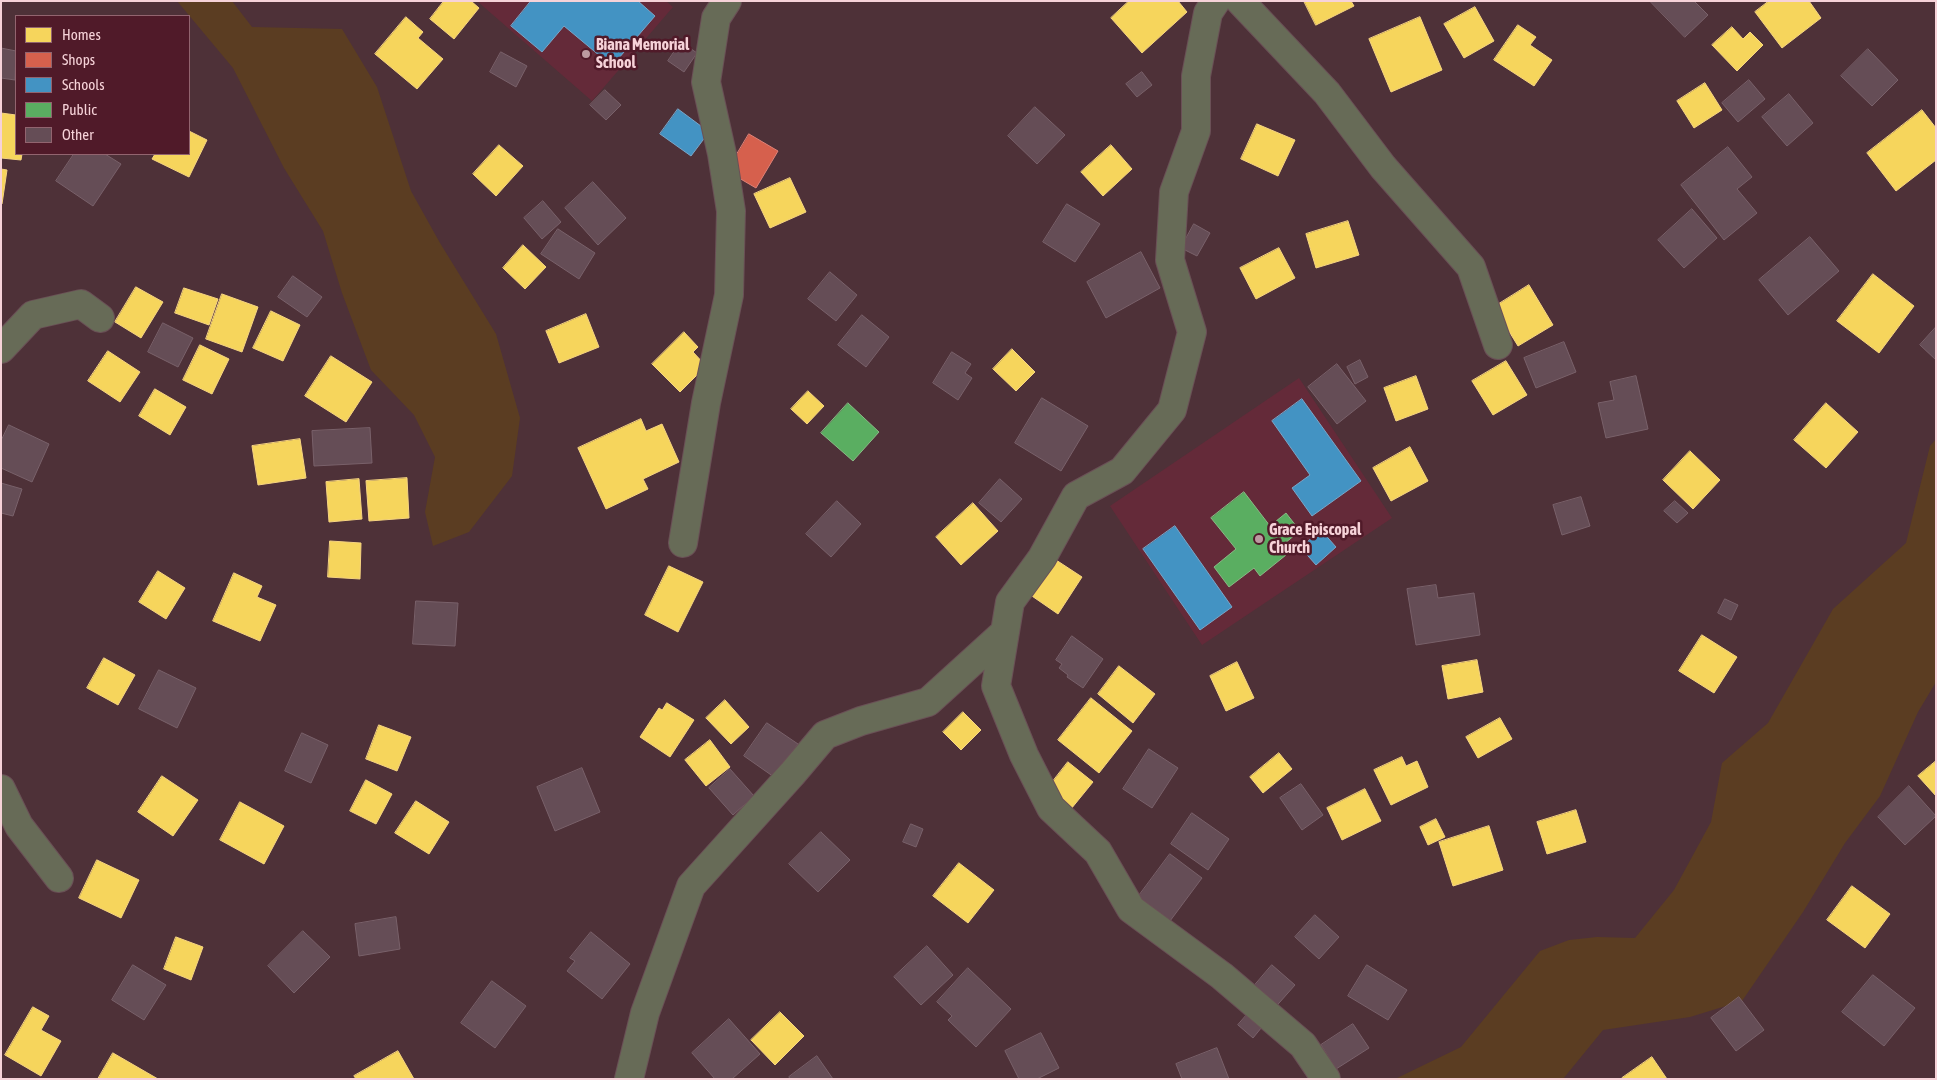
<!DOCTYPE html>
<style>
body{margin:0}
#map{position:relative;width:1937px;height:1080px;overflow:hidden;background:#4e3138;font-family:"Asap Condensed",sans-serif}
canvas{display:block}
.frame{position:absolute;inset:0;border:2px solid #f6d2d8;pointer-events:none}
.legend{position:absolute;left:15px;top:15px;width:175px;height:140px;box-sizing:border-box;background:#501a29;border:1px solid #92646f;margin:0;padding:6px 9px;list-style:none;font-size:15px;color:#f6d2d8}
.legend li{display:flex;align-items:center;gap:10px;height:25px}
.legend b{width:25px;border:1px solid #92646f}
</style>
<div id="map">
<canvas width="1937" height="1080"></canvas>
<div class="frame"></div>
<ul class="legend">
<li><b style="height:14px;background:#f6d55c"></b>Homes</li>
<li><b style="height:14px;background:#d6604d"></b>Shops</li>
<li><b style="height:14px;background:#4393c3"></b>Schools</li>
<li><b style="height:14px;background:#5aae61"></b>Public</li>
<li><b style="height:14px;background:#654d56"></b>Other</li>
</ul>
</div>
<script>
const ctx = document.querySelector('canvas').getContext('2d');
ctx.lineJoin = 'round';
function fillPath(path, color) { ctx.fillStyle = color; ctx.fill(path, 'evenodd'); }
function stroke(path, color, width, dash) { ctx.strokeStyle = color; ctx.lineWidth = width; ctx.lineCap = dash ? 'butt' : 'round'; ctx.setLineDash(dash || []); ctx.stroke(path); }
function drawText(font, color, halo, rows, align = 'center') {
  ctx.font = font + ' "Asap Condensed",sans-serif'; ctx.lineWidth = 5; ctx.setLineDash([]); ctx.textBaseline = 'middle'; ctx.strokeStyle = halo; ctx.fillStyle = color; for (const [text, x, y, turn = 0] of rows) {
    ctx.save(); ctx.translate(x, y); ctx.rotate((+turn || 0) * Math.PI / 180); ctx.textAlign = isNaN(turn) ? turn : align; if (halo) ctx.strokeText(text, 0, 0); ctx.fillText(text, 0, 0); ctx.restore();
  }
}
fillPath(new Path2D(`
 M 477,1 L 666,1 L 673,7 L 592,101 Z
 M 1299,378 L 1392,518 L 1202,645 L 1110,506 Z`), '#642a39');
fillPath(new Path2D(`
 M 177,1 L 232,1 L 252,27 L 342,29 L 377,87 L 411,191 L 440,243 L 496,334 L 520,418 L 512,476 L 469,532 L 433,546 L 425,512 L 435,457 L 414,415 L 371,370 L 342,293 L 323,231 L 284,168 L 233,68 Z
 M 1936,439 L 1936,682 L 1918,712 L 1880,796 L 1845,843 L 1803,912 L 1742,1001 L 1690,1017 L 1603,1030 L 1563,1079 L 1395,1079 L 1461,1047 L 1540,951 L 1569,940 L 1597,937 L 1635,938 L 1674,890 L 1711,822 L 1722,763 L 1768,723 L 1833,609 L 1906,543 L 1930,446 Z`), '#5b3d22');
const homes = new Path2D(`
 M 444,1 L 471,1 L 479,8 L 454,39 L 430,19 Z
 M 1129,1 L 1178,1 L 1187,12 L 1142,53 L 1111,18 Z
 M 1304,1 L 1351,1 L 1354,6 L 1316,25 Z
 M 1769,1 L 1809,1 L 1821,18 L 1782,48 L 1755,12 Z
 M 1475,7 L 1494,41 L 1464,58 L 1444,24 Z
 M 406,17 L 423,32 L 418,38 L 443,59 L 417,89 L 375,54 Z
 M 1420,17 L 1442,70 L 1391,92 L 1369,39 Z
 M 1518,25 L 1536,37 L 1530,45 L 1552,60 L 1534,86 L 1494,60 Z
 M 1732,27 L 1743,39 L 1750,32 L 1763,45 L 1737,71 L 1712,45 Z
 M 1705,83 L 1722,110 L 1694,128 L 1677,101 Z
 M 1922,110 L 1936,128 L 1936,160 L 1896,191 L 1867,153 Z
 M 1,113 L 16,115 L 16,154 L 22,154 L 21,160 L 1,158 Z
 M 1257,124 L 1295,140 L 1278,176 L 1241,159 Z
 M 189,131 L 207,140 L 189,177 L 152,159 L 155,154 L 189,154 Z
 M 499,145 L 523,166 L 496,196 L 473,174 Z
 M 1111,145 L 1132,169 L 1103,196 L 1081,172 Z
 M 1,169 L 7,170 L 2,204 L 1,204 Z
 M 790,178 L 806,212 L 770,228 L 754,194 Z
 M 1348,221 L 1359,255 L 1316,268 L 1306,234 Z
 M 523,245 L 546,267 L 525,289 L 503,268 Z
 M 1279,248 L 1295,278 L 1256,299 L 1240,268 Z
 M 1873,274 L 1914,306 L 1879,353 L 1837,321 Z
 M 1529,285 L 1553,325 L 1518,346 L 1494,307 Z
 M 136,287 L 163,302 L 141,338 L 115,322 Z
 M 184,288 L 218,299 L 209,325 L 175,313 Z
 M 222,294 L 258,307 L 242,352 L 206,339 Z
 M 271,311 L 300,325 L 283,361 L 253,348 Z
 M 586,314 L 599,347 L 559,363 L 546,331 Z
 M 684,332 L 698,347 L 693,352 L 706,366 L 680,392 L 652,364 Z
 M 200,345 L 229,359 L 212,394 L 183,380 Z
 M 1012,349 L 1035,372 L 1016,391 L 993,369 Z
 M 108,351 L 140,372 L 120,402 L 88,381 Z
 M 331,356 L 372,382 L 346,422 L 305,396 Z
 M 1506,361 L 1527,395 L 1493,415 L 1472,381 Z
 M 1416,376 L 1428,409 L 1396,421 L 1384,388 Z
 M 155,389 L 186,407 L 170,435 L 139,416 Z
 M 808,391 L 824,406 L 807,424 L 791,409 Z
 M 1826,403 L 1858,432 L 1826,468 L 1794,440 Z
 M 641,419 L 646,431 L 662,424 L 679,462 L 643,479 L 648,489 L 606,509 L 578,448 Z
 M 300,439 L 306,478 L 258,485 L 252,446 Z
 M 1410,447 L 1428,481 L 1391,501 L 1373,468 Z
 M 1690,451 L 1720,480 L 1693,509 L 1663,480 Z
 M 407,478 L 409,518 L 369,521 L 366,481 Z
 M 359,479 L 362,519 L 329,522 L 326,482 Z
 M 973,503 L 998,531 L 961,565 L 936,537 Z
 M 330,541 L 361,543 L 360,579 L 328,577 Z
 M 1053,558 L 1082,577 L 1058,614 L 1029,594 Z
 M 669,566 L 703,582 L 678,632 L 645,615 Z
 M 158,571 L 185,588 L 166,619 L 139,602 Z
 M 234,573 L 262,586 L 257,597 L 276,605 L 260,641 L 213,621 Z
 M 1702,635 L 1737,657 L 1714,693 L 1679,671 Z
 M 104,658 L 135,675 L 118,705 L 87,688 Z
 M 1477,660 L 1483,692 L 1448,699 L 1442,666 Z
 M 1237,662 L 1254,698 L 1226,711 L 1210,676 Z
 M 1119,666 L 1155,694 L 1133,723 L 1098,694 Z
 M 1091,698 L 1132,731 L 1099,773 L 1058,740 Z
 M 725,700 L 749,727 L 731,744 L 706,718 Z
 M 667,703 L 694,720 L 670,757 L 640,737 L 659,708 L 662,710 Z
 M 963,712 L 981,730 L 961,750 L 943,732 Z
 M 1500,718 L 1512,739 L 1478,758 L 1466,737 Z
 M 379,725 L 411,737 L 397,771 L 366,759 Z
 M 710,740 L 730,767 L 706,786 L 685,760 Z
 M 1279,753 L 1292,769 L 1263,793 L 1250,777 Z
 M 1402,757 L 1406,766 L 1417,761 L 1428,787 L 1391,805 L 1374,770 Z
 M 1936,761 L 1936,796 L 1918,776 Z
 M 1068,762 L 1093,782 L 1071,809 L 1047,789 Z
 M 162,776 L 198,800 L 173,836 L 138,812 Z
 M 366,780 L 392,794 L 376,824 L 350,811 Z
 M 1365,789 L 1381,821 L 1342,840 L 1327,808 Z
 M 416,801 L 449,822 L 429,854 L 395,833 Z
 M 240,802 L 284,826 L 264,864 L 220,840 Z
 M 1576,810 L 1586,842 L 1547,854 L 1537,822 Z
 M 1436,819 L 1445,837 L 1428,845 L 1420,827 Z
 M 1489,826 L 1503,870 L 1453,886 L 1439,842 Z
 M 97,860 L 139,880 L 121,918 L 79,898 Z
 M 959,863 L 994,890 L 968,923 L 933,896 Z
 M 1852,886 L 1890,914 L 1865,948 L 1827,920 Z
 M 176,937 L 203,947 L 191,980 L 164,969 Z
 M 33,1007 L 49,1016 L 41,1030 L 61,1041 L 41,1076 L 5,1055 Z
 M 780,1012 L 804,1036 L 775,1065 L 751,1040 Z
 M 398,1051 L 414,1079 L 356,1079 L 354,1076 Z
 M 113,1053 L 158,1079 L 98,1079 Z
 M 1652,1057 L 1667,1079 L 1622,1079 L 1622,1078 Z`);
fillPath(homes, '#f6d55c');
stroke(homes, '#f6d481', 1);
const shops = new Path2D(`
 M 749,134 L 778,151 L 756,188 L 727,171 Z`);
fillPath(shops, '#d6604d');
stroke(shops, '#e08277', 1);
const schools = new Path2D(`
 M 531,1 L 638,1 L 655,16 L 612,66 L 564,26 L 542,52 L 511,26 Z
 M 678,109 L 709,132 L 691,156 L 660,134 Z
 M 1302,399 L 1361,481 L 1312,516 L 1292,488 L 1310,475 L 1272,421 Z
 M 1175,526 L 1232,607 L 1200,630 L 1143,549 Z
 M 1321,530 L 1336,547 L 1316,565 L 1301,548 Z`);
fillPath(schools, '#4393c3');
stroke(schools, '#79a6c9', 1);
const public = new Path2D(`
 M 848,403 L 879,432 L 853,461 L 821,433 Z
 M 1244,492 L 1270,526 L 1286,513 L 1300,531 L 1280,547 L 1286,555 L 1260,576 L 1254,568 L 1229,587 L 1214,567 L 1236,549 L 1211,518 Z`);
fillPath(public, '#5aae61');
stroke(public, '#89b985', 1);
const building = new Path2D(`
 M 1650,1 L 1694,1 L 1708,15 L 1685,37 Z
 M 681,42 L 697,53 L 684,72 L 668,61 Z
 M 1,48 L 16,51 L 15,80 L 1,78 Z
 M 1868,49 L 1898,80 L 1872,106 L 1841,76 Z
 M 501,52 L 527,66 L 516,87 L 490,72 Z
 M 1142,72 L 1152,85 L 1137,97 L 1126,84 Z
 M 1749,80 L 1765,99 L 1738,122 L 1722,103 Z
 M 605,90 L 621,105 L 606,120 L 590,105 Z
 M 1789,94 L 1813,123 L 1787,146 L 1762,117 Z
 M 1035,107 L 1065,135 L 1037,164 L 1008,136 Z
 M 1728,147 L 1752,177 L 1737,189 L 1757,213 L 1724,240 L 1681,185 Z
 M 74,154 L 105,154 L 121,164 L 93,206 L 56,181 Z
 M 593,182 L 626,218 L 598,245 L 565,208 Z
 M 543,201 L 561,222 L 542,239 L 524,218 Z
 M 1067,204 L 1100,224 L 1075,262 L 1043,242 Z
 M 1692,209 L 1717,238 L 1684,268 L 1658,240 Z
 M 1194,224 L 1210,233 L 1197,256 L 1181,248 Z
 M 558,229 L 595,253 L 579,279 L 541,254 Z
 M 1810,237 L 1839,271 L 1788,315 L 1759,280 Z
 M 1141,252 L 1160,288 L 1106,318 L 1087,282 Z
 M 830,272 L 857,295 L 836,321 L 808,299 Z
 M 293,276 L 322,297 L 307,317 L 278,297 Z
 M 862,315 L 889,337 L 866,367 L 838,345 Z
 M 163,323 L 193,338 L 178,367 L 148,352 Z
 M 1936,327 L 1936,360 L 1920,345 Z
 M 1564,342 L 1576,372 L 1536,388 L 1524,358 Z
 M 952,352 L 971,364 L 965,373 L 972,378 L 958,400 L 933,383 Z
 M 1360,360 L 1368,377 L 1355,384 L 1347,367 Z
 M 1337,364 L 1366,401 L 1337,424 L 1308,387 Z
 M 1636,376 L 1648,429 L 1606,438 L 1598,403 L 1614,400 L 1610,382 Z
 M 1042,398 L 1088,426 L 1061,471 L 1015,443 Z
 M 9,425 L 49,444 L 32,482 L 1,468 L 1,441 Z
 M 370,428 L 372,463 L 314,466 L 312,431 Z
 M 1000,479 L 1022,499 L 1001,522 L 979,503 Z
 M 1,483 L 22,489 L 13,516 L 1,513 Z
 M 1581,497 L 1590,526 L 1562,535 L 1553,505 Z
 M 837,501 L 861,524 L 831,557 L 806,534 Z
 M 1675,501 L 1688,513 L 1677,523 L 1664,511 Z
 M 1436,585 L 1438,598 L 1474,593 L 1480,635 L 1416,645 L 1407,589 Z
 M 1725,599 L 1738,605 L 1731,620 L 1718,613 Z
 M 416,601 L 458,603 L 455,646 L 413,644 Z
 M 1072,636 L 1103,659 L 1083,688 L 1067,677 L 1068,675 L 1059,668 L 1062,664 L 1056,660 Z
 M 159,670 L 196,688 L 177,728 L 139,709 Z
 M 767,723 L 798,744 L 774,777 L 744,756 Z
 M 302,733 L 328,745 L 311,783 L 285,771 Z
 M 1149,749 L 1178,768 L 1152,808 L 1123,789 Z
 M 582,768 L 600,812 L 555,831 L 537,787 Z
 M 730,769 L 754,796 L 733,815 L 709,788 Z
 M 1301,784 L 1323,815 L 1302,830 L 1280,798 Z
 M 1909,786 L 1936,816 L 1905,845 L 1878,817 Z
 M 1192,813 L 1229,839 L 1208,870 L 1171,844 Z
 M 911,824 L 923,829 L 916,847 L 903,842 Z
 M 821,832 L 850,860 L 818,892 L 789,864 Z
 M 1170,854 L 1202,878 L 1170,921 L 1138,897 Z
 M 1315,915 L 1339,937 L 1319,959 L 1295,937 Z
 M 396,917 L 400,949 L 359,956 L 355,924 Z
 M 303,931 L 330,957 L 294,993 L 268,966 Z
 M 591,932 L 630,964 L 602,999 L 567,971 L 575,961 L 570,958 Z
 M 927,946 L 953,975 L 921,1005 L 894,977 Z
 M 133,965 L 166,985 L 144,1020 L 112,1000 Z
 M 1272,965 L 1295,985 L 1272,1011 L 1249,992 Z
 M 1367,965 L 1407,990 L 1388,1020 L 1348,996 Z
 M 968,968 L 1011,1009 L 976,1047 L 948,1020 L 952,1016 L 937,1002 Z
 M 1873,975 L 1915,1008 L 1884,1046 L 1842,1012 Z
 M 492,981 L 526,1006 L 495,1048 L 461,1023 Z
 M 1739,997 L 1764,1030 L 1736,1051 L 1711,1018 Z
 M 1251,1010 L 1266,1022 L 1253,1038 L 1238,1025 Z
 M 729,1019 L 760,1054 L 732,1079 L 715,1079 L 692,1053 Z
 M 1353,1024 L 1369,1048 L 1336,1069 L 1321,1045 Z
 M 1041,1033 L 1059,1068 L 1037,1079 L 1019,1079 L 1005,1051 Z
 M 1217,1048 L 1229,1079 L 1182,1079 L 1176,1064 Z
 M 817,1056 L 833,1079 L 790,1079 L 789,1077 Z`);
fillPath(building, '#654d56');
stroke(building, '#79616a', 1);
const minor = new Path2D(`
 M 1216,1 L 1208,13 L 1196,76 L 1196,131 L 1174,192 L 1170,260 L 1192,332 L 1172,410 L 1122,471 L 1076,496 L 1042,558 L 1010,602 L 996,686 L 1024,755 L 1051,808 L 1098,852 L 1131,909 L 1222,976 L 1303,1045 L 1326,1079
 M 1240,1 L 1327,93 L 1383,167 L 1471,267 L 1498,345
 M 1,349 L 33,315 L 81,304 L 100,318
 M 683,543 L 706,403 L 729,295 L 731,211 L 722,154 L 706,82 L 716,18 L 727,1
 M 1,789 L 19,826 L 59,878
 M 629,1079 L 645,1013 L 691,886 L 792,774 L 825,735 L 861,721 L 928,702 L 1005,632`);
stroke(minor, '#6a5056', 30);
stroke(minor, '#676b57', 28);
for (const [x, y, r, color] of [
 [586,54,5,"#bb9aa0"],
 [1259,539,5,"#bb9aa0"]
]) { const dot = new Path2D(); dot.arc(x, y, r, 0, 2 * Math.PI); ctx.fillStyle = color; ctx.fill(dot); stroke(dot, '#501a29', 2); }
drawText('bold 16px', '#f6d2d8', '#501a29', [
 ["Biana Memorial",596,45],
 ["School",596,63],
 ["Grace Episcopal",1269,530],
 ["Church",1269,548]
], 'left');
</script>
